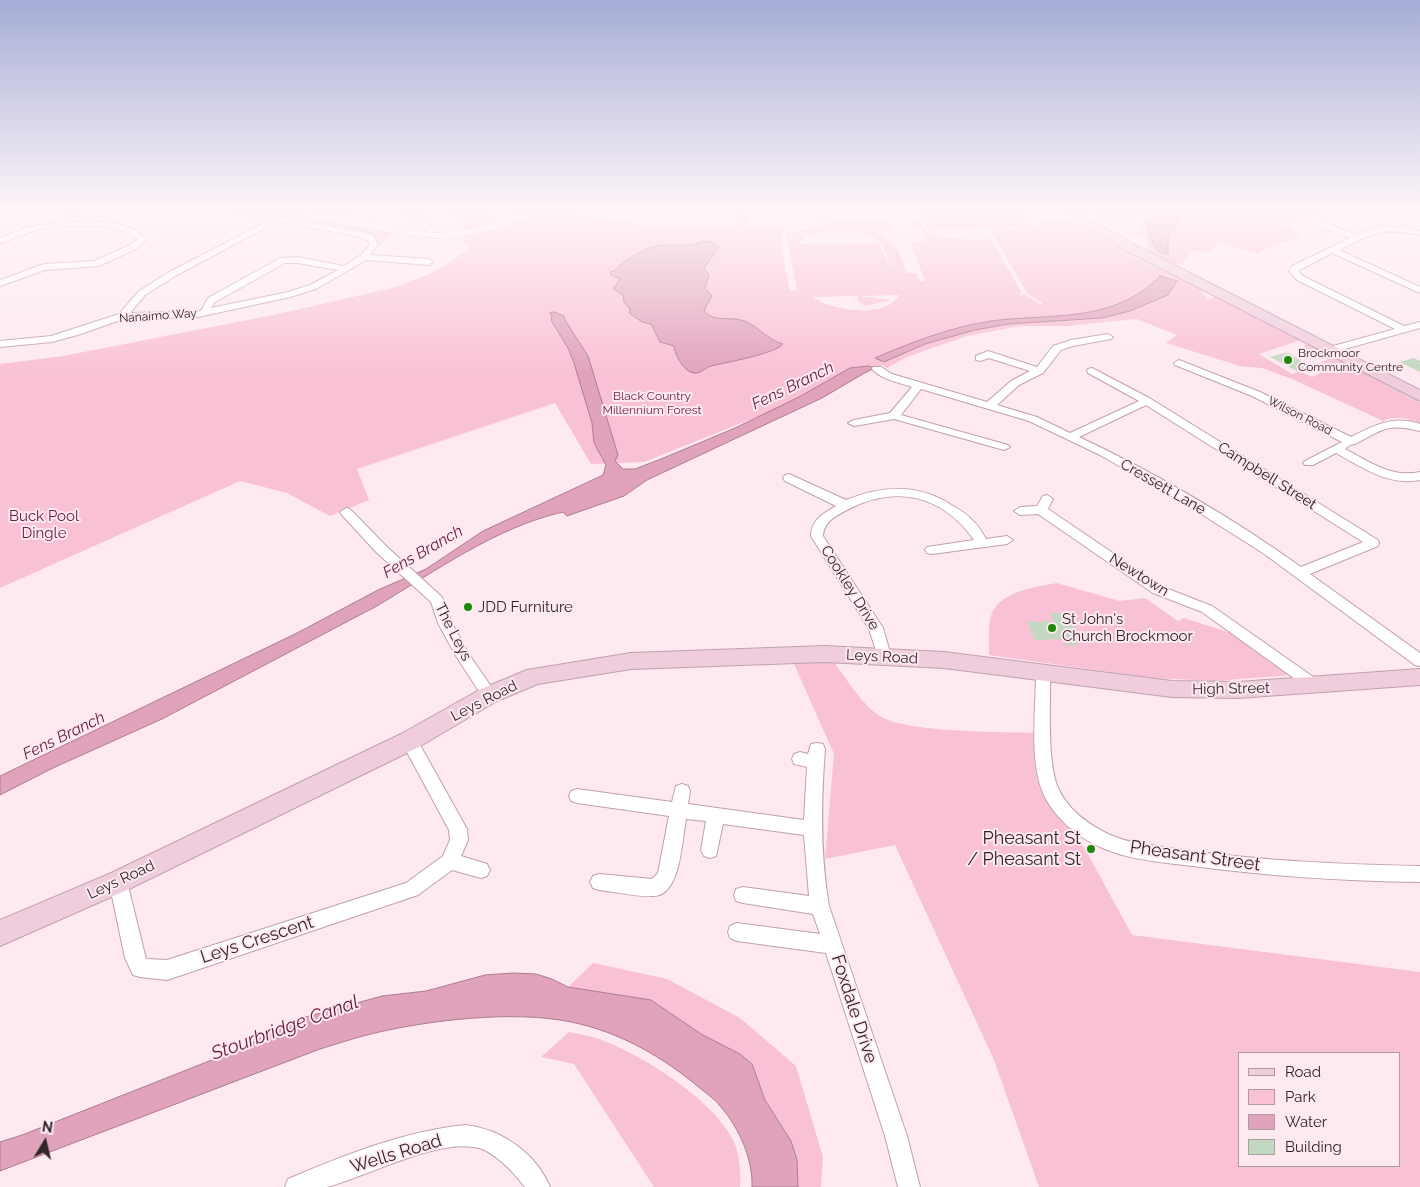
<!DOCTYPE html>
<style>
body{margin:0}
#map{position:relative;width:1420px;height:1187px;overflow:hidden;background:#fee9f1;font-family:Raleway,sans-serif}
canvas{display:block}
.legend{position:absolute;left:1238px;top:1052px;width:162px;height:115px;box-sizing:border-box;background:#fee9f1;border:1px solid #ac9ba1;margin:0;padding:6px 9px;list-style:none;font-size:15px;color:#31252a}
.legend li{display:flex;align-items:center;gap:10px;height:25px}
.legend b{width:25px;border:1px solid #ac9ba1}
.north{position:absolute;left:20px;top:1117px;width:50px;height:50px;-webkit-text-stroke:4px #fee9f1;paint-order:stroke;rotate:9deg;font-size:14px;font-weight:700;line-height:20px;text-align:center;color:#31252a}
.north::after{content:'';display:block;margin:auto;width:18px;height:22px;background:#31252a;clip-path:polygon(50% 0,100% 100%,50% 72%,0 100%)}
</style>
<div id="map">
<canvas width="1420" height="1187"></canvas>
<ul class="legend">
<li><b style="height:6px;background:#f0cddd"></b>Road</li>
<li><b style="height:14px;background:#f9c1d6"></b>Park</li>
<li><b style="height:14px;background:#e1a2bb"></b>Water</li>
<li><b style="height:14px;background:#c3d8c0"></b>Building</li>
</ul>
<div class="north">N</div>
</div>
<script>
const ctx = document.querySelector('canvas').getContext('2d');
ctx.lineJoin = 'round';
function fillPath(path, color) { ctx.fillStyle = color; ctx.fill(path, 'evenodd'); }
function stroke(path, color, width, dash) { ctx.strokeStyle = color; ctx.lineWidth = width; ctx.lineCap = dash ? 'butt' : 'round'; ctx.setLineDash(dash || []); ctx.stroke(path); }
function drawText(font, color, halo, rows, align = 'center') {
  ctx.font = font + ' Raleway,sans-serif'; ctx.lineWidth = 4; ctx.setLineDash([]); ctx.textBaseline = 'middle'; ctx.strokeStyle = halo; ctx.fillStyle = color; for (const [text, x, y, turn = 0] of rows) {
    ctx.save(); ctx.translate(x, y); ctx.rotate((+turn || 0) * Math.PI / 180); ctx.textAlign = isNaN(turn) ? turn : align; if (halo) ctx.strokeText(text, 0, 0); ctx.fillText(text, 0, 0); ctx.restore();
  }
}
fillPath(new Path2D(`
 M 237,209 L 261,209 L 306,217 L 299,221 Z
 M 447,209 L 484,209 L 496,219 L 493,225 L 467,231 Z
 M 542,209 L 565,209 L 574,215 L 637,224 L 690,228 L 737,228 L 734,209 L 745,209 L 749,228 L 783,227 L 782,252 L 790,291 L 797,291 L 786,233 C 797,233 806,229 816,227 C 841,223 881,223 896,247 C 901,255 904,265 907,273 L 917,273 L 920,281 L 925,281 L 910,242 L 927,241 L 919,226 L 913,226 L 906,223 L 918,222 C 921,224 923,229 926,231 C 932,237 971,240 981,240 L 981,238 L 991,239 L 1022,293 L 1019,293 L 1020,296 L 1024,294 L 1041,305 L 1042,303 L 1027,293 L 990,230 L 1043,228 L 1040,224 L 1042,222 L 1062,221 L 1068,229 L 1060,229 L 1060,231 L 1070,230 L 1063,221 L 1075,221 L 1133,254 L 1131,256 L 1198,287 L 1208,299 L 1217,296 L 1301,340 L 1259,354 L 1292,374 L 1300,371 L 1312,377 L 1320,373 L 1309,366 L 1313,364 L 1325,371 L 1346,364 L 1420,403 L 1420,423 C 1408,418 1395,415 1383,421 L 1292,379 L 1262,368 L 1240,366 L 1166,343 L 1177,335 L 1137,319 L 1067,326 L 1020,326 L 967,336 L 907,357 L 887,368 L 882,365 L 877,369 L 644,462 L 591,464 L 555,403 L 357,469 L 369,500 L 330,516 L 287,493 L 240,481 L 0,588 L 0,364 L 63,356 L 278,314 L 392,288 L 432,273 L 470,249 L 461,237 L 511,225 ZM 830,230 C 845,230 871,230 881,244 C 887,251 889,265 892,273 L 879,243 L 799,244 L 806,236 ZM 899,295 C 886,319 831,311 813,297 L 858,296 L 858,301 L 864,306 L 892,300 L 860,296 Z
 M 916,209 L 1022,209 L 1037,227 L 928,230 Z
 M 1149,209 L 1297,209 L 1300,214 L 1311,222 L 1284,225 L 1301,235 L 1256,253 L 1217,242 L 1213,252 L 1193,251 L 1182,264 C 1169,266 1160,257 1149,251 L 1149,245 L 1144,235 L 1135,236 L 1128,232 L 1132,231 L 1143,233 L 1142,231 L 1135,230 L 1142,226 L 1146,216 L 1142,214 Z
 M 319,219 L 395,233 L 381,244 C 372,229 330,226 312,222 Z
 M 888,222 L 892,230 C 863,231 840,220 809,227 L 812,223 Z
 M 1305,344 L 1307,344 L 1344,362 L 1325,369 L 1316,364 L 1328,360 L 1304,347 Z
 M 1057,583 L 1119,601 L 1145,598 L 1178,621 L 1184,618 L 1231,633 L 1292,675 L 1215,681 L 1152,678 L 989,655 C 990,642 987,625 992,613 C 1003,590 1036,587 1057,583 Z
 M 833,661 C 847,679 861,704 880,716 C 904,733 1009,732 1043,733 L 1049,797 L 1077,841 L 1084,847 L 1132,935 L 1420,972 L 1420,1187 L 1039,1187 L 994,1060 L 895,845 L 825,859 L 834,754 L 794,664 ZM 1239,1053 L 1399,1053 L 1399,1166 L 1239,1166 Z
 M 593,963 L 667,979 L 740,1018 L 796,1066 L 823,1157 L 821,1187 L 798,1187 L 797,1160 L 791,1141 L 765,1100 L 752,1064 L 740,1054 L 701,1034 L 651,1000 L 568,987 Z
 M 569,1032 C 579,1034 590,1036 599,1039 C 641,1054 715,1100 734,1142 C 740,1156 741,1172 740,1187 L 654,1187 L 574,1064 L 541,1057 Z`), '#f9c1d6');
const water = new Path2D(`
 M 1162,209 L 1185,209 L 1182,217 L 1168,237 L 1168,254 C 1155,255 1148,235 1148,224 Z
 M 703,241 L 712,242 L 719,247 L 704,268 L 709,276 L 705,288 L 712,296 L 704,310 C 711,322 729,317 741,320 C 757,324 767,340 783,344 C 778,353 724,363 711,366 C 704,368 701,374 694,373 C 684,372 675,355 674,346 L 660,342 L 651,324 L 642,322 L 629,313 L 630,309 L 624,302 L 623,295 L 613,289 L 620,279 L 611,275 L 610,272 C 618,271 618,265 625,261 C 633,256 642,250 652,247 C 669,242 688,249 703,241 Z
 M 1160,276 L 1177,281 L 1168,295 L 1130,311 L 1102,318 L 1008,324 L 975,330 L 925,344 L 884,362 L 875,358 C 912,342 951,327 991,321 C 1052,313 1113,324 1160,276 Z
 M 554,312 L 564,316 L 565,320 L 588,356 L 618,455 L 615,461 L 623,469 L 635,469 L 661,459 L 735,428 L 799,397 L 850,368 L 869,366 L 873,368 L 822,398 L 647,480 L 624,496 L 567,516 L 563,512 C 496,527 433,573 375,607 L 162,719 L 53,768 L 0,795 L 0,776 L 297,633 L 378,590 L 426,569 L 483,531 L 603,475 L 606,465 L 594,443 L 592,423 L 574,363 L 568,348 L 551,320 L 552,315 L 550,313 Z
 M 514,973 L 536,974 L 552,979 L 568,987 L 651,1000 L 701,1034 L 740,1054 L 752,1064 L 765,1100 L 791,1141 L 797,1160 L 798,1187 L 752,1187 C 753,1159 739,1128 721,1107 C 716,1100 708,1095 701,1089 C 663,1057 620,1032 571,1022 C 514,1010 428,1020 371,1034 C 354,1038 337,1044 320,1049 L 0,1171 L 0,1142 L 22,1135 L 232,1052 L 302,1018 L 382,996 L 426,991 L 485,975 Z`);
fillPath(water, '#e1a2bb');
stroke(water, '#ac7c90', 1);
fillPath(new Path2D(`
 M 1087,209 L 1149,209 L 1127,225 L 1087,211 Z
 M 1284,353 L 1289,353 L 1310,367 L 1297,371 L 1270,357 Z
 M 1414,358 L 1420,361 L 1420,372 L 1400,362 Z
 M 1050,613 L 1063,613 L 1068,623 L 1073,623 L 1078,633 L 1073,633 L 1078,645 L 1066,646 L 1063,639 L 1035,640 L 1027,622 L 1054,621 Z`), '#c3d8c0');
const minor = new Path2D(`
 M 71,209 L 80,209 L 65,222 C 91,221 129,219 147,239 L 136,249 L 99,266 L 45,270 L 0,286 L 0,280 L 44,264 L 94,261 L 130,245 L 138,239 C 118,222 61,224 36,230 C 24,234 12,240 0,243 L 0,238 L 25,228 L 55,223 Z
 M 222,209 L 238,209 L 365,233 L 374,236 L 378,245 L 370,255 L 429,259 L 433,262 L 429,265 L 366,260 L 316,289 L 290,297 L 198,317 L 123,319 L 81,334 L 52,342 L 0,347 L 0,341 L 51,336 L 119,314 L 139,291 L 171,271 L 270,220 ZM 278,221 L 360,237 L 368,240 L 370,245 L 361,255 L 344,266 L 297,257 L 280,258 L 208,298 L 201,311 L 130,313 L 145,295 L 177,275 ZM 285,263 L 297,263 L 338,270 L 310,285 L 288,292 L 211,308 L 215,302 Z
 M 343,209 L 352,209 L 338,222 L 332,222 L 332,218 Z
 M 402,209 L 411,209 L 431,227 L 424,229 Z
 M 1300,209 L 1308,209 L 1321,221 L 1356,235 C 1381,223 1394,225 1420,231 L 1420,235 C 1380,227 1374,233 1339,250 L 1420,287 L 1420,293 L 1332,253 L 1298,271 L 1303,276 L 1404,326 L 1420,322 L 1420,328 L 1334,352 L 1326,352 L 1326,348 L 1395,329 L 1297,280 L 1289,271 L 1292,266 L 1350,238 C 1332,232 1309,226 1300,209 Z
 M 1108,334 L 1113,337 L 1111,339 L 1073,346 L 1061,350 L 1043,373 L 1019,385 L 997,405 L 1037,417 L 1070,433 L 1139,401 L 1088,373 L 1087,371 L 1088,369 L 1092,368 L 1151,399 L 1378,540 L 1379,543 L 1378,546 L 1310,574 L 1420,653 L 1420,666 L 1415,665 L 1263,553 L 1187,505 L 1100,455 L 1029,421 L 921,389 L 901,415 L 1008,445 L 1010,447 L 1004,450 L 894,419 L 854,426 L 848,423 L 854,420 L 890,413 L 912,387 C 898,382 882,380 872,369 L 873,367 L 881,367 L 892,374 L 987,402 L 1011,381 L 1030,371 L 989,358 L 980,361 L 976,360 L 976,356 L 988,351 L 1037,367 L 1053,346 L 1071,340 ZM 1146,405 L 1363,542 L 1301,567 C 1232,518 1156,473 1079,437 Z
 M 1179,360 L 1260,392 L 1351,437 C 1374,425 1394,415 1420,424 L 1420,431 C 1387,423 1384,429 1355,444 L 1350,445 L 1345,449 C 1370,462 1391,478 1420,472 L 1420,480 C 1388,486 1363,468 1336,453 L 1313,465 L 1305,465 L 1303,463 L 1305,461 L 1342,442 L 1252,396 L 1175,365 L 1174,363 Z
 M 789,474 L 846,500 C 883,485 919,483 953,506 C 960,510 967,514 972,520 C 978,525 982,532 986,539 L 1007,536 L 1013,540 L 1007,544 L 932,554 L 927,553 L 925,550 L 927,547 L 974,540 C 942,494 894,484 845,511 C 834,517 824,522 823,536 L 883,628 L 891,656 L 889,660 L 884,661 L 879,660 L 869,629 L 811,536 C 811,520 824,513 836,506 L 785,481 L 783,478 L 785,475 Z
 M 1047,495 L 1053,499 L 1048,509 L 1163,587 L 1212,606 L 1319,681 L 1322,685 L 1319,689 L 1314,691 L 1309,689 L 1202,612 L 1153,593 L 1038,514 L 1020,515 L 1014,511 L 1020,507 L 1037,506 L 1043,496 Z
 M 346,508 L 350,509 L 386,546 L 442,597 L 452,623 L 468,653 L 497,695 L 494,699 L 489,701 L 484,699 L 456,656 L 438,623 L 431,602 L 376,552 L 342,515 L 340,512 Z
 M 1043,666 L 1048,668 L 1050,672 C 1051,703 1046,763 1059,790 C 1072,817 1105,836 1132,842 C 1227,859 1324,864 1420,866 L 1420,882 C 1344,881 1268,876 1192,866 C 1161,862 1129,860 1100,847 C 1077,837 1053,816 1043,793 C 1029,760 1036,708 1036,672 L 1038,668 Z
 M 409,735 L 415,736 L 467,829 L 468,840 L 461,856 L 487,864 L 490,870 L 487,876 L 481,878 L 452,870 L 418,895 L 167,980 L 140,977 L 133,975 L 125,958 L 109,882 L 112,876 L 118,874 L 124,876 L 127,882 L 146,959 L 167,960 L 406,883 L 443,856 L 450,840 L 449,830 L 401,741 L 403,736 Z
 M 817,743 L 823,744 L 825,749 C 821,802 820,854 829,906 L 907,1136 L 920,1187 L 898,1187 L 885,1136 L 826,953 L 737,941 L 730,938 L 728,932 L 730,926 L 737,923 L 820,934 L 813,914 L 743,903 L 736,901 L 734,895 L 736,889 L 743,887 L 809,896 L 804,835 L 723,824 L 716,856 L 710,858 L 704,856 L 701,850 L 706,821 L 686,819 C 682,839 681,895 654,896 C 636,897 617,892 599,890 L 593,888 L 590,882 L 593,876 L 599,874 L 652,879 L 658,873 L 669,816 L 577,803 L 571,801 L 569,796 L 571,791 L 577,789 L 672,802 L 676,786 L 682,784 L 688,786 L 690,791 L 688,804 L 804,820 L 807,767 L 794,764 L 792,759 L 794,754 L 800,752 L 808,754 L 811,744 Z
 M 466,1125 C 501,1129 536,1153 550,1187 L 525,1187 C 514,1173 499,1156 482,1149 C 443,1135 366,1177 327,1187 C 314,1187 298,1187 285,1187 L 288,1179 C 345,1155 404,1131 466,1125 Z`);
const tertiary = new Path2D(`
 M 269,209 C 327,208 384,231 442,233 C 453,233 488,226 498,222 C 512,216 521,209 537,209 L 504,227 L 444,239 L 399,234 L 274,212 Z`);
const secondary = new Path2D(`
 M 1059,209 L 1073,209 L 1137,246 L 1420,390 L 1420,401 L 1129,252 Z
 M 825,646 L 944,652 L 1172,681 L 1238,682 L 1420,669 L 1420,685 L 1238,698 L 1172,697 L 944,668 L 825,662 L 631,669 L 538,684 L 497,701 L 417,748 L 127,890 L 0,946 L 0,920 L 109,874 L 401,734 L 481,689 L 527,670 L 631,653 Z`);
stroke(minor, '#c0a0ac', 2);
stroke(tertiary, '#c0a0ac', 1);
stroke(secondary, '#c0a0ac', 2);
fillPath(minor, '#fff');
fillPath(tertiary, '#fff');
fillPath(secondary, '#f0cddd');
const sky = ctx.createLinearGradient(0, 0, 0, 375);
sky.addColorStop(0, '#a5add6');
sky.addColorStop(0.56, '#fff5f9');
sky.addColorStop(1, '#fff5f900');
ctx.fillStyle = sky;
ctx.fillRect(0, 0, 1420, 375);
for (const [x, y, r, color] of [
 [1288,360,5,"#1c8a07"],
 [468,607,5,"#1c8a07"],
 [1052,628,5,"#1c8a07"],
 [1091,849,5,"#1c8a07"]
]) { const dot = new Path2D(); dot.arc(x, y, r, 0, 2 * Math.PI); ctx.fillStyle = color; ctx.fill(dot); stroke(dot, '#fee9f1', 2); }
drawText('12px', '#31252a', '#fee9f1', [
 ["Nanaimo Way",158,316,-4],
 ["Wilson Road",1300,416,27]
]);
drawText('12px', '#31252a', '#fee9f1', [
 ["Brockmoor",1298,353],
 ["Community Centre",1298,367]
], 'left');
drawText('12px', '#692044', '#fee9f1', [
 ["Black Country",652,396],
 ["Millennium Forest",652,410]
]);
drawText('15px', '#31252a', '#fee9f1', [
 ["Campbell Street",1267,476,32],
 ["Cressett Lane",1163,487,30],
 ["Newtown",1139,575,32],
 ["Cookley Drive",850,588,58],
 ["The Leys",453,632,63],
 ["Leys Road",882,657,3],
 ["High Street",1231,689,-1],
 ["Leys Road",484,701,-27],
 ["Leys Road",121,880,-25]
]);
drawText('15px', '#692044', '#fee9f1', [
 ["Buck Pool",44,516],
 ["Dingle",44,533]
]);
drawText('15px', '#31252a', '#fee9f1', [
 ["JDD Furniture",478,607],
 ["St John's",1062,619],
 ["Church Brockmoor",1062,636]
], 'left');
drawText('italic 16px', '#631a3f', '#fee9f1', [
 ["Fens Branch",793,386,-26],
 ["Fens Branch",423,552,-30],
 ["Fens Branch",64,736,-26]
]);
drawText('18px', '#31252a', '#fee9f1', [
 ["Pheasant St",1081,839],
 ["/ Pheasant St",1081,860]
], 'right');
drawText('18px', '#31252a', '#fee9f1', [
 ["Pheasant Street",1195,856,8],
 ["Leys Crescent",257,940,-18],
 ["Foxdale Drive",854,1009,72],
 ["Wells Road",396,1154,-17]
]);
drawText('italic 19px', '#631a3f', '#fee9f1', [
 ["Stourbridge Canal",285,1028,-20]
]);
</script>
